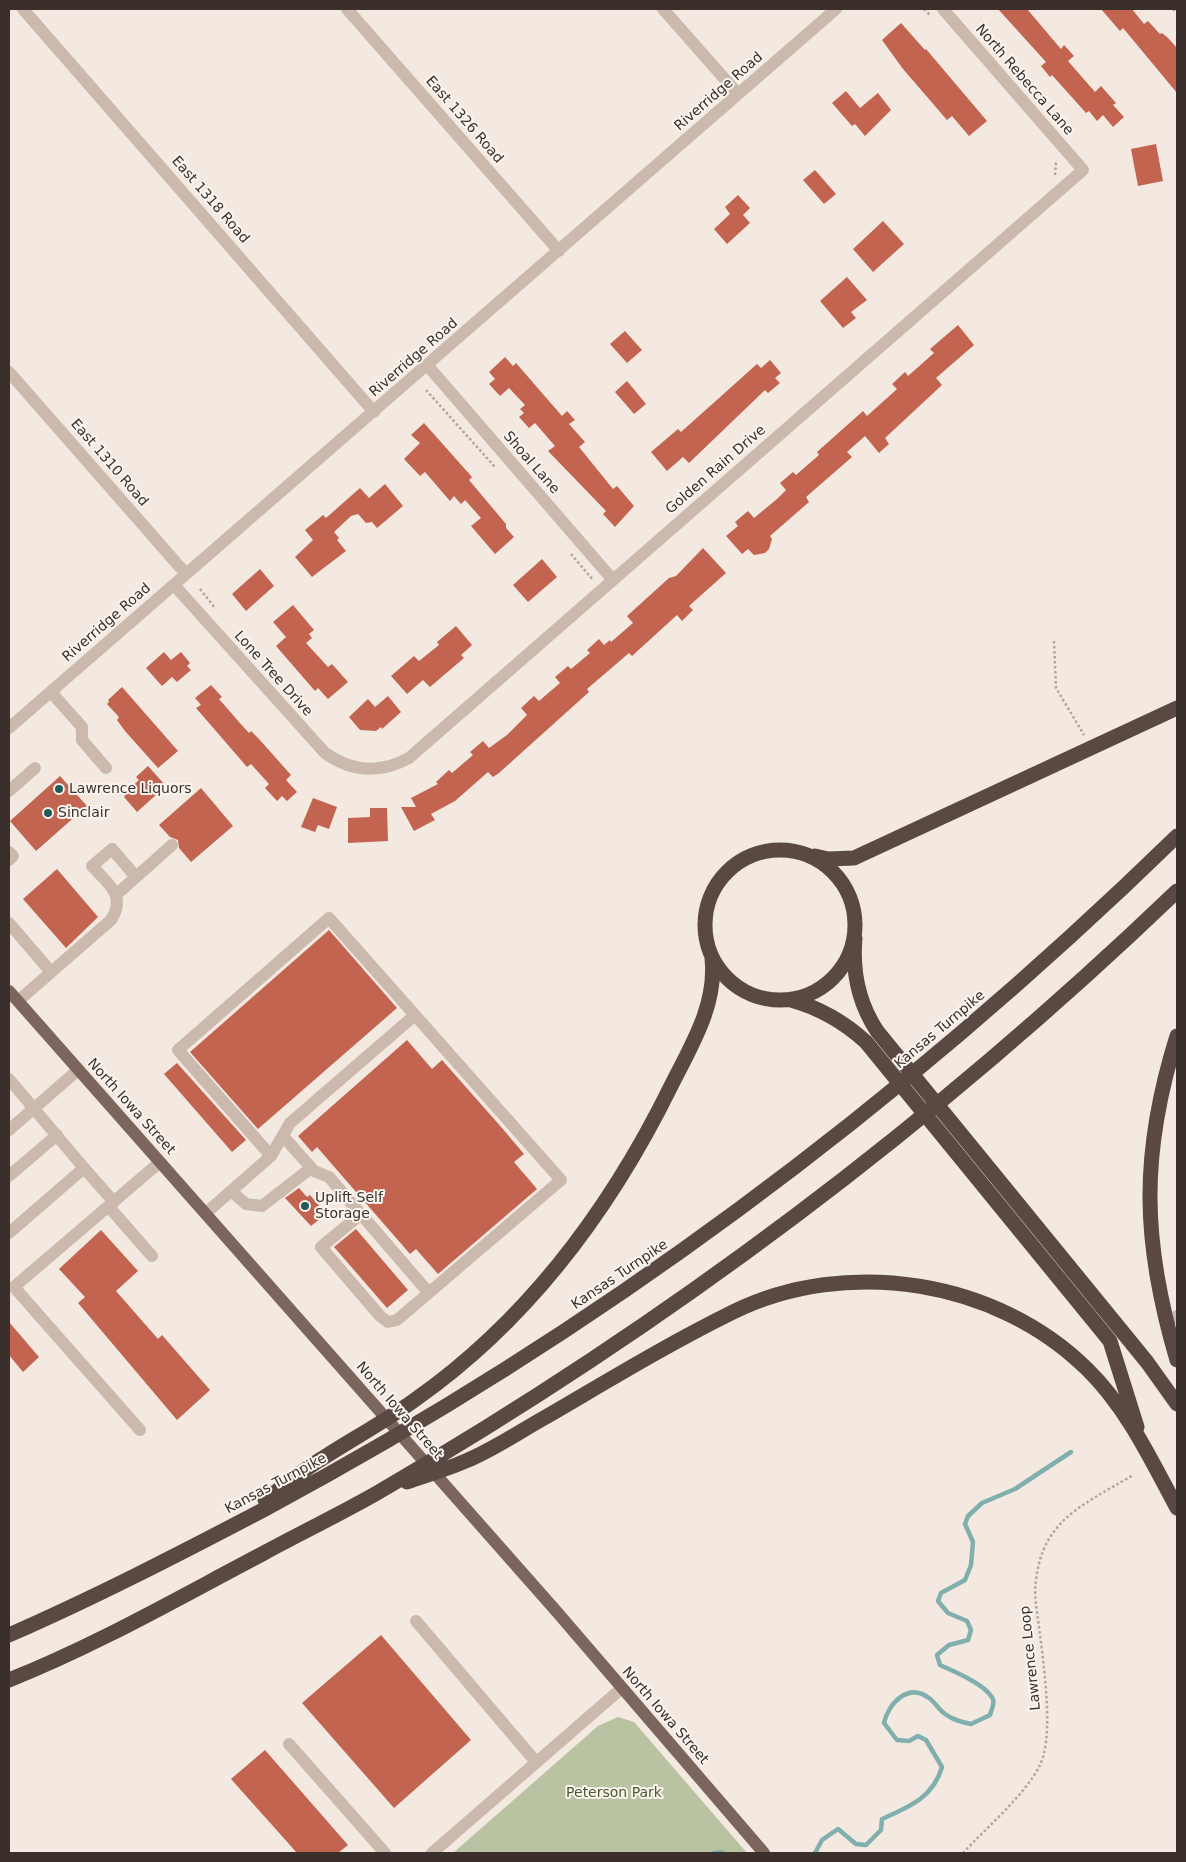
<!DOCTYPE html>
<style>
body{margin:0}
#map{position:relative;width:1186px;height:1862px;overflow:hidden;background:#f3e9e1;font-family:"DejaVu Sans",sans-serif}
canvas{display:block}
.frame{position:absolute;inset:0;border:10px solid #3a2f2b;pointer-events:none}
</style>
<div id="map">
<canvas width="1186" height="1862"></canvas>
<div class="frame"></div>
</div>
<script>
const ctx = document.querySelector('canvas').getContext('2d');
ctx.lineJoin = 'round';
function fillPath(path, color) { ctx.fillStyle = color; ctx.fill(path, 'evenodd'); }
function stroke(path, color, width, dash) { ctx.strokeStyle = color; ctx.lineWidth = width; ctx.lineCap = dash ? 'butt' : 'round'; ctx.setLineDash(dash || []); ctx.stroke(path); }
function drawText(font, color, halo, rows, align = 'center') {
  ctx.font = font + ' "DejaVu Sans",sans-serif'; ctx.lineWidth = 4; ctx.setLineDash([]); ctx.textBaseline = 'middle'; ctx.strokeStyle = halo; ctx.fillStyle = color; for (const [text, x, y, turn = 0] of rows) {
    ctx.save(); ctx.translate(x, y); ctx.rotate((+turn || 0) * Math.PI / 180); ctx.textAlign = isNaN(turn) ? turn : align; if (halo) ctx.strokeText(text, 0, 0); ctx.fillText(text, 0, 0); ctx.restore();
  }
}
fillPath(new Path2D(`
 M 618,1717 L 634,1722 L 747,1853 L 453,1853 L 598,1726 Z`), '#b9c2a1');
stroke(new Path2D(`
 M 714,1853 L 722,1852
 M 815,1853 L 822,1840 L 838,1829 L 856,1844 L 866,1845 L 881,1830 L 882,1819 C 909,1807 933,1798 942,1767 L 926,1740 L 918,1736 L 909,1741 L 897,1740 L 884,1723 C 888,1704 908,1682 929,1698 C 935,1702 939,1710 945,1714 C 953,1720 962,1722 971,1724 L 990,1715 C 992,1708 996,1701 991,1696 C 982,1683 955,1672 940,1665 L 937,1655 L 949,1645 L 968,1640 L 971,1630 L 967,1621 L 948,1613 L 938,1601 L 941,1593 L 965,1580 L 971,1565 L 973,1542 L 965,1524 L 968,1516 L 982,1503 L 1015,1489 L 1071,1452`), '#81afae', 4.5);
fillPath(new Path2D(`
 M 998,9 L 1027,9 L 1061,49 L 1064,45 L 1074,56 L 1068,61 L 1095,92 L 1101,86 L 1116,103 L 1113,105 L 1124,117 L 1113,127 L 1103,115 L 1097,121 L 1089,111 L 1086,113 L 1052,75 L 1050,77 L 1041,66 L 1046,62 Z
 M 1101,9 L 1132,9 L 1144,24 L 1148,21 L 1160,34 L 1162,33 L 1168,38 L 1177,48 L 1177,93 L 1123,28 L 1120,31 Z
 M 901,23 L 925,50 L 926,49 L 987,121 L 969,136 L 952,116 L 947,120 L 903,69 L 882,40 Z
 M 846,91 L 860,108 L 878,93 L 891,110 L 865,136 L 855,124 L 852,126 L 832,103 Z
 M 1156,144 L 1163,181 L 1138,186 L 1131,149 Z
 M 815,170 L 836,194 L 824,204 L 803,180 Z
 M 738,195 L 750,208 L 743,215 L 750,223 L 727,244 L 714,229 L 730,214 L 725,207 Z
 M 883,221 L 904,244 L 873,272 L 853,249 Z
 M 847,277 L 867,300 L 851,312 L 856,318 L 843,328 L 820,301 Z
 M 958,325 L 974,345 L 936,378 L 942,385 L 885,438 L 889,444 L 879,453 L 865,436 L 847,452 L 852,457 L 806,497 L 809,502 L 770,536 L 772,539 L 769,549 L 765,553 L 754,555 L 748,549 L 742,554 L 726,536 L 738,526 L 735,522 L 748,511 L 754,518 L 777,499 L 786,490 L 780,483 L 793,472 L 796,475 L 819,455 L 817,452 L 863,411 L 867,416 L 897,389 L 892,384 L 905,372 L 908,376 L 934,353 L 930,349 Z
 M 625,331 L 642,350 L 627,363 L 610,344 Z
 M 505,357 L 513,366 L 516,363 L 562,416 L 567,411 L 575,420 L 569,424 L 585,442 L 579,447 L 613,489 L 617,486 L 634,506 L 615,527 L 603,514 L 606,511 L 548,451 L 555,446 L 535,423 L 529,428 L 519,417 L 524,413 L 520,409 L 525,405 L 509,388 L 500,396 L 489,384 L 495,379 L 489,372 Z
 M 770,360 L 781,373 L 775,378 L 780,383 L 768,393 L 765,390 L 689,463 L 683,457 L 667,471 L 651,452 L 678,429 L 681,432 L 757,364 L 761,368 Z
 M 627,381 L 646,404 L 634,414 L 615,392 Z
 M 424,423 L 472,477 L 469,480 L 506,524 L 506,528 L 514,537 L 495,554 L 471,526 L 481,518 L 465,500 L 461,504 L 454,496 L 450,501 L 425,472 L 420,476 L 404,459 L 420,443 L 411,435 Z
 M 385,484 L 403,506 L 377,528 L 372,522 L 366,523 L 358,514 L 351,516 L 334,532 L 339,538 L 337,540 L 346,551 L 312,577 L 295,557 L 313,540 L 305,530 L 323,515 L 326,518 L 360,488 L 369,498 Z
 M 703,548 L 726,573 L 689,606 L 693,610 L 682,621 L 677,615 L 632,656 L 629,653 L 587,689 L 589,692 L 499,773 L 493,777 L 488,772 L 455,801 L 431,814 L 435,820 L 414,831 L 401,807 L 416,807 L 411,798 L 438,784 L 436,782 L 449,770 L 452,773 L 473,755 L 470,752 L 483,741 L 489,748 L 507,735 L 527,715 L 521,708 L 534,696 L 539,701 L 560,683 L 555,677 L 568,666 L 571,669 L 590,653 L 587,650 L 599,639 L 604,645 L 610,640 L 611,642 L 633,623 L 627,616 L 669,578 L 676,576 Z
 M 542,559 L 557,577 L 528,602 L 513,585 Z
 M 260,569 L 274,586 L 246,611 L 232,594 Z
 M 293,605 L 314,630 L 309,634 L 312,638 L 306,643 L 328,667 L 332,664 L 348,682 L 328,699 L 318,688 L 315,691 L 276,646 L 286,637 L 273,622 Z
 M 456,626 L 472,645 L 461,655 L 464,658 L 430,687 L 423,680 L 407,694 L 391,676 L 414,656 L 419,661 L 439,645 L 437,642 Z
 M 164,652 L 171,660 L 181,652 L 190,663 L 187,666 L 191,670 L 177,682 L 172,677 L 162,686 L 146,668 Z
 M 211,685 L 222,697 L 219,699 L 239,722 L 249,733 L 251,731 L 259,739 L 291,775 L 286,780 L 297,792 L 287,801 L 282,796 L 277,801 L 265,788 L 269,784 L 251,764 L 247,767 L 196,708 L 201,705 L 195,698 Z
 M 122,687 L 178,751 L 158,768 L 125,731 L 117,720 L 119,717 L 107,704 L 109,702 L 108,700 Z
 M 388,696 L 401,712 L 382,729 L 381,727 L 376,731 L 360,730 L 349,717 L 368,699 L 375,707 Z
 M 148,766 L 166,786 L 137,812 L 124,797 L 126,794 L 125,793 L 139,780 L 136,777 Z
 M 60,776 L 87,806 L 36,851 L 10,821 Z
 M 201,788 L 233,826 L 191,862 L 179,848 L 178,840 L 170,837 L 159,825 Z
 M 313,798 L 337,807 L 329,829 L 318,825 L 315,832 L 301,827 Z
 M 370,808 L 387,808 L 388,841 L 348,843 L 348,818 L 370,817 Z
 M 57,869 L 98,917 L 66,948 L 23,899 Z
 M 329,930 L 397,1008 L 258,1129 L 190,1052 Z
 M 407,1040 L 432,1069 L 442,1060 L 502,1128 L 524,1154 L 514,1162 L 537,1189 L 438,1274 L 416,1249 L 410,1254 L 317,1147 L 312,1152 L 298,1136 Z
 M 177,1063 L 246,1140 L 232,1152 L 164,1074 Z
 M 299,1188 L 307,1197 L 310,1195 L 326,1214 L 311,1226 L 285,1198 Z
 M 356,1229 L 408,1290 L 387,1308 L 334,1247 Z
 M 101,1230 L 138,1271 L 116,1291 L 158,1339 L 162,1335 L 210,1390 L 177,1420 L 78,1303 L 85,1297 L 59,1269 Z
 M 9,1322 L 39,1357 L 23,1372 L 9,1355 Z
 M 381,1635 L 471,1740 L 394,1808 L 302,1703 Z
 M 265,1750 L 348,1845 L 338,1853 L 297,1853 L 231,1779 Z`), '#c26450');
stroke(new Path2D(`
 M 924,9 L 930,15
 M 1173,9 L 1177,13
 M 1055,175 L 1056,162
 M 426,390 L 495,467
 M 571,554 L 593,580
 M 200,589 L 215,608
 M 1054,641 L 1056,688 L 1084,735
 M 963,1853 C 985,1829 1026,1794 1040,1765 C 1057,1730 1039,1636 1035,1595 C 1037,1522 1078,1508 1133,1475`), '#b7a397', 2.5, [2.5, 2.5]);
stroke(new Path2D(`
 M 23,9 L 374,412
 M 347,9 L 559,251
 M 663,9 L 738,94
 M 428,366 L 613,580
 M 9,372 L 186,574
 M 174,585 L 325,753 C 352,772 380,774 409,758 L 1083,170 L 943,9
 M 51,692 L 82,727 L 82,740 L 106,768
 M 9,728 L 836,9
 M 9,791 L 35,768
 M 9,852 L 13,856 L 9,860
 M 117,894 L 172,845
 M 9,923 L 51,972
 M 18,1001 L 111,920 C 127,895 108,884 92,866 L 112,849 L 136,877
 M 9,1079 L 84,1168 L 9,1233
 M 9,1130 L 78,1070
 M 283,1136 L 314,1171 L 329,1177 L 428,1292
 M 271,1156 L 178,1050 L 329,918 L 561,1180 L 397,1320 L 388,1322 L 380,1316 L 321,1247 L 361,1214
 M 84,1168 L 114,1202
 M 9,1176 L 57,1135
 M 231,1191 L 246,1204 L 262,1206 L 311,1168
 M 109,1207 L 152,1256
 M 206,1213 L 271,1156 L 290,1123 L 415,1015
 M 1166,1323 L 1177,1316
 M 140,1430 L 14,1287 L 160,1162
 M 416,1621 L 536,1762
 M 289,1744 L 385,1853
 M 432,1853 L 622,1688`), '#cbb9ad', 12);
stroke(new Path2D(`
 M 9,991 L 557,1612 L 764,1853`), '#7b655d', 12);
stroke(new Path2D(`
 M705 925a75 75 0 1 1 150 0a75 75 0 1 1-150 0Z
 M 815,856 L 828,859 L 854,858 L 1177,708
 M 855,938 C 852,972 858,1002 877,1031 L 1147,1362 L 1177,1404
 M 791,1000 C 820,1008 843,1021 866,1042 L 1110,1341 L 1137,1427
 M 1177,1036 C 1140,1154 1142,1242 1177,1360
 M 407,1482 C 427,1475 448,1469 468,1460 C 494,1449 519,1432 544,1418 C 606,1382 668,1344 733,1312 C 847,1256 997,1280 1087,1369 C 1127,1408 1151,1460 1177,1508
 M 265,1500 C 284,1486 303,1470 323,1458 C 354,1438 386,1421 416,1399 C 528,1320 611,1208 671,1086 C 691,1046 717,1005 712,959
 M 9,1635 C 96,1597 181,1553 265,1509 C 602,1329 904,1102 1177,836
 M 9,1680 C 97,1645 180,1597 264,1553 C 301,1533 340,1514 377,1493 C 670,1323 933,1125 1177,891`), '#5a4943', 15);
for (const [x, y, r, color] of [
 [59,789,5,"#225a5a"],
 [48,813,5,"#225a5a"],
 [305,1206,5,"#225a5a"]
]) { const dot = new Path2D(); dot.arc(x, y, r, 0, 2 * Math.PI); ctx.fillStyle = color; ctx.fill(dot); stroke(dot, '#faf4ee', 2); }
drawText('14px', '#3a2f2b', '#faf4ee', [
 ["North Rebecca Lane",1024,80,49],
 ["Riverridge Road",719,92,-41],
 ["East 1326 Road",464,120,49],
 ["East 1318 Road",210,200,49],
 ["Riverridge Road",414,358,-41],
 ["East 1310 Road",109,463,49],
 ["Shoal Lane",531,463,49],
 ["Golden Rain Drive",716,470,-41],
 ["Riverridge Road",107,623,-41],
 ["Lone Tree Drive",273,674,48],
 ["Kansas Turnpike",940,1030,-40],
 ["North Iowa Street",131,1107,48],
 ["Kansas Turnpike",620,1275,-34],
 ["North Iowa Street",399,1411,49],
 ["Kansas Turnpike",276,1484,-28],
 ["Lawrence Loop",1031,1658,-96],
 ["North Iowa Street",665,1716,49]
]);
drawText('14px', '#3a2f2b', '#faf4ee', [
 ["Lawrence Liquors",69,789],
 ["Sinclair",58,813],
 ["Uplift Self",315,1198],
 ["Storage",315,1214]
], 'left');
drawText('14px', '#4b5730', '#faf4ee', [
 ["Peterson Park",614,1793]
]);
</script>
